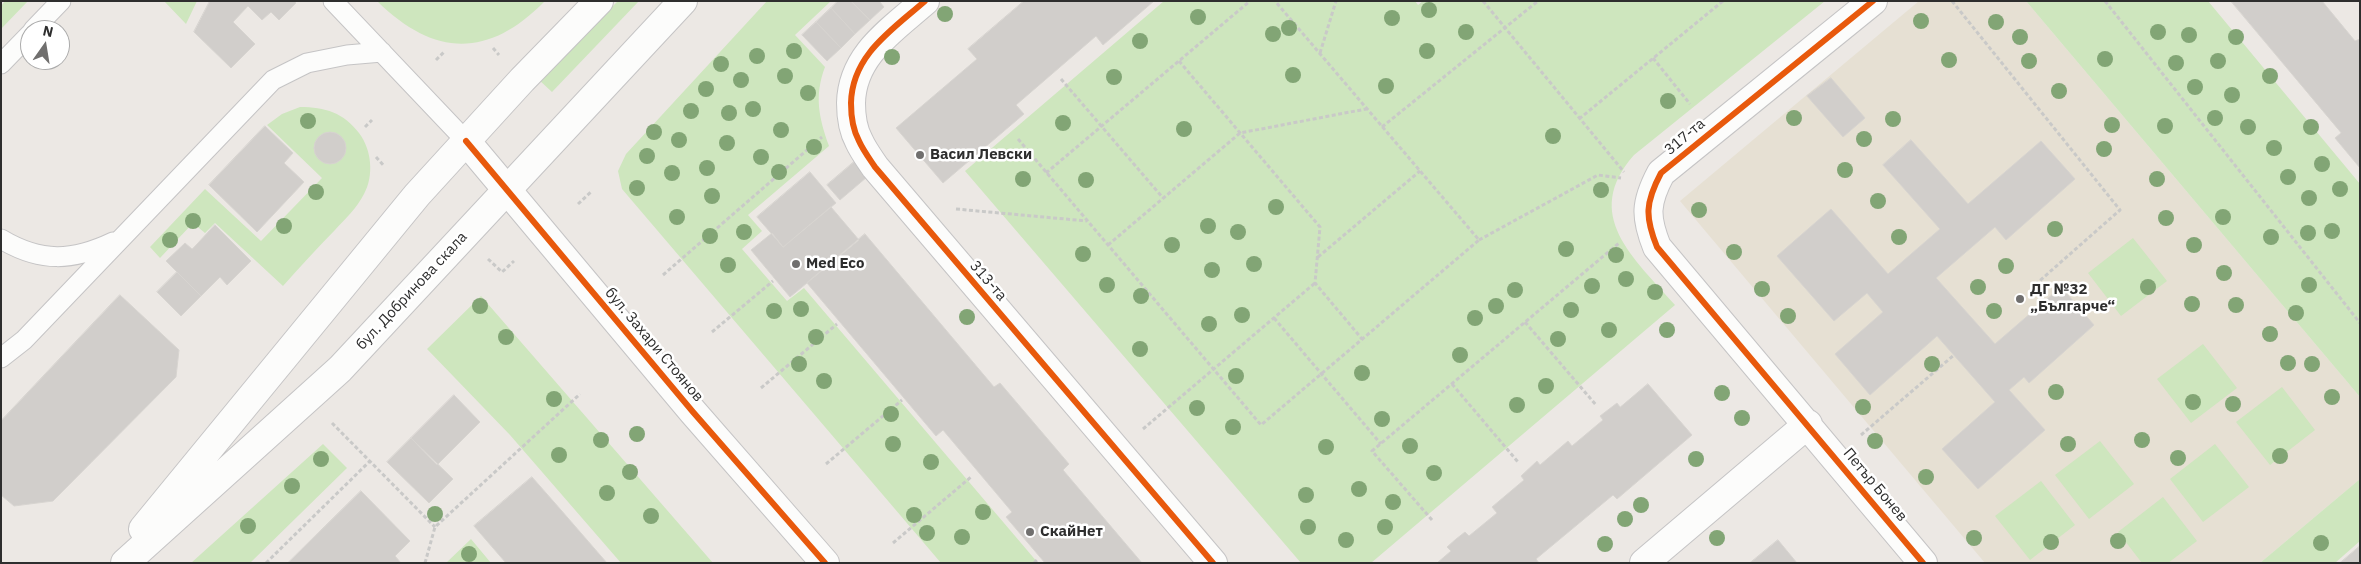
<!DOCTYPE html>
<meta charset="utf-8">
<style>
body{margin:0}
#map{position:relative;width:2361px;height:564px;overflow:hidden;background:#ece8e4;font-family:"IBM Plex Sans",sans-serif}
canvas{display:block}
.frame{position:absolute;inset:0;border:2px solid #2e2e2e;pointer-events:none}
.north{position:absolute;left:20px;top:20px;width:50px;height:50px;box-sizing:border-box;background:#fff;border:1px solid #ababab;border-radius:50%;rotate:13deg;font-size:14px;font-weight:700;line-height:20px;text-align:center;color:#2e2e2e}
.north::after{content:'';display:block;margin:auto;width:18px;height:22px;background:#706f6e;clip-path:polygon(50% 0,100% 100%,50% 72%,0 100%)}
</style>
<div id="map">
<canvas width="2361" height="564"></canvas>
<div class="frame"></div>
<div class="north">N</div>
</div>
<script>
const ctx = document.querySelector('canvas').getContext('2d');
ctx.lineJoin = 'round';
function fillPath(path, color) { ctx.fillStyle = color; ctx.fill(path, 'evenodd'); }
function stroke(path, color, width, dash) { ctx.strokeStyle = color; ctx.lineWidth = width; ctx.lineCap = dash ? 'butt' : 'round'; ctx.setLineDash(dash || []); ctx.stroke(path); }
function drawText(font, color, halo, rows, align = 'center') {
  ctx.font = font + ' "IBM Plex Sans",sans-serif'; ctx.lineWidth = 5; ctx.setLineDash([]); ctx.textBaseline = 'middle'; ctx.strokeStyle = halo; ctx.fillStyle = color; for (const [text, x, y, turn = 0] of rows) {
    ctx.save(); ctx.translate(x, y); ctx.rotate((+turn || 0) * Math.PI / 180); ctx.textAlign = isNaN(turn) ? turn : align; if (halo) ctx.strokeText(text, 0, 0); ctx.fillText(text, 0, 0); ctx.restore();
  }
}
fillPath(new Path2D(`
 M 1919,1 L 2026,1 L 2360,397 L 2360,479 L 2260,563 L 1985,563 L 1680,201 Z`), '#e6e0d3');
fillPath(new Path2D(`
 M 5,1 L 28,1 L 1,29 L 1,6 Z
 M 164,1 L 197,1 L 186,24 Z
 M 377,1 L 545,1 C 488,59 434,57 377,1 Z
 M 618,1 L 639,1 L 552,92 L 538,79 Z
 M 767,1 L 831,1 L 795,35 L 825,67 C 814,96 819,118 829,146 L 748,215 L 762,231 L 742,249 L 787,301 L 804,288 L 1038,563 L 941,563 L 622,189 L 618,171 L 626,154 Z
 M 1164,1 L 1415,1 L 1418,5 L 1423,1 L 1825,1 L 1634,155 C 1581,215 1634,258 1675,305 L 1371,563 L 1301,563 L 965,171 Z
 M 2026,1 L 2208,1 L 2360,184 L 2360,397 Z
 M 300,107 C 325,107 344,113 359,133 C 372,150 374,176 364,194 C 357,208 345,219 335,230 C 317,248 300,267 283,286 L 215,223 L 205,233 L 193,223 L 160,258 L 150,247 L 205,189 L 261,241 L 322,178 L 267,125 L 282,114 Z
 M 2133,238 L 2167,281 L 2121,316 L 2088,273 Z
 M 481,296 L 713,563 L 621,563 L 510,435 L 427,349 Z
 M 2203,344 L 2237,388 L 2191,423 L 2157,379 Z
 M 2282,387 L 2315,430 L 2270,465 L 2236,422 Z
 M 2100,441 L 2134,484 L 2089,519 L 2055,475 Z
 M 323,444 L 347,468 L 250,563 L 191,563 Z
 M 2215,444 L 2249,487 L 2203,522 L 2170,479 Z
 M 2360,479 L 2360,541 L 2335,563 L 2260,563 Z
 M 2041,481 L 2075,525 L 2030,560 L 1995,516 Z
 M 2163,497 L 2197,541 L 2168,563 L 2142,563 L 2118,532 Z
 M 471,539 L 491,563 L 446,563 Z`), '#cee6be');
const building = new Path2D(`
 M 210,1 L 294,1 L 296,3 L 279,20 L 271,12 L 262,20 L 248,6 L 233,22 L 255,44 L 231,68 L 194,32 Z
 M 838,1 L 851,1 L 870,20 L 855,34 L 831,8 Z
 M 851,1 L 879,1 L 884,7 L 870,20 Z
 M 1024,1 L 1154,1 L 1103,45 L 1096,36 L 1016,105 L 1024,114 L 943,183 L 896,128 L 977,59 L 968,49 Z
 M 2231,1 L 2322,1 L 2355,41 L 2360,39 L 2360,168 L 2335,138 L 2341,133 Z
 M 831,8 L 855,34 L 841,48 L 816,22 Z
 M 816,22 L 841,48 L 827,61 L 802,35 Z
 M 1831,78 L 1865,118 L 1843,137 L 1807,96 Z
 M 265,126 L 293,153 L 284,163 L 304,182 L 257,232 L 209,185 Z
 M314 148a16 16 0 1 1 32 0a16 16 0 1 1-32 0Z
 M 1911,140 L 1968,204 L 2041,141 L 2075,179 L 2006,240 L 1995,227 L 1936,278 L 1995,344 L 2061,287 L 2094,325 L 2029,383 L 2024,377 L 2009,390 L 2045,430 L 1978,489 L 1942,449 L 1995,402 L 1937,336 L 1870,395 L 1835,354 L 1883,312 L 1867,293 L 1834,321 L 1777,256 L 1831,209 L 1888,274 L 1940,229 L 1883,165 Z
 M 854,162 L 867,177 L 840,200 L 827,185 Z
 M 810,172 L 836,203 L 783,247 L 757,217 Z
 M 831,207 L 859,240 L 790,297 L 751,250 L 772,233 L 783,247 Z
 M 215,225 L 251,261 L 227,285 L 220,277 L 201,296 L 166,261 L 185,243 L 192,249 Z
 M 865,234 L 994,387 L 1000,383 L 1069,464 L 1063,470 L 1142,563 L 1045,563 L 1006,517 L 1012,512 L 943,430 L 936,436 L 807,283 Z
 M 177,272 L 201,296 L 181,316 L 157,292 Z
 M 120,295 L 179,350 L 176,377 L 53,501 L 14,506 L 1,495 L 1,421 Z
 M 1648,384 L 1692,435 L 1617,499 L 1613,495 L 1536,559 L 1539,563 L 1437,563 L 1451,551 L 1447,547 L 1456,539 L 1465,532 L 1469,536 L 1497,513 L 1492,507 L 1524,480 L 1521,476 L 1537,461 L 1540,465 L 1568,441 L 1572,446 L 1603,420 L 1600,416 L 1617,403 L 1620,407 Z
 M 454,395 L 480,422 L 437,465 L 411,438 Z
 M 411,438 L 453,479 L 429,503 L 387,462 Z
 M 532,477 L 561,510 L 607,563 L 506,563 L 474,526 Z
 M 361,491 L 410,541 L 395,556 L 401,563 L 288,563 Z
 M 1778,540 L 1797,563 L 1750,563 Z
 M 2360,546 L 2360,563 L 2340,563 Z`);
fillPath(building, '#d1cecb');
stroke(building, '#d7d4d0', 1);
const service = new Path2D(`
 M 333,1 L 466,141
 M 33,30 L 61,1
 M 1,64 L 30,34
 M 1,239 C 41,263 73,261 113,242
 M 1,358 L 24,340 L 273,80 L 307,63 L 347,55 L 382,52`);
const minor = new Path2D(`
 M 925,1 C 892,30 852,55 851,103 C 851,115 853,130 859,141 C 863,150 869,158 875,167 L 1213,563
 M 1873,1 L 1661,173 C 1645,203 1645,217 1657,247 L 1923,563
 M 1644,563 L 1808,424`);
const tertiary = new Path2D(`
 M 466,141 L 693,412 L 825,563`);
const secondary = new Path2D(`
 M 143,529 L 417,195 L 522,80 L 599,1
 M 125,563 L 340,369 L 683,1`);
stroke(service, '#c5c4c5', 21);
stroke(minor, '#c5c4c5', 30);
stroke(tertiary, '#c5c4c5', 30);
stroke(secondary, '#c5c4c5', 30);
stroke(new Path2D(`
 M 1483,1 L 1624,172
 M 1952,1 L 2120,210 L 2036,284
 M 2105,1 L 2360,323
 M 493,48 L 499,55
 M 1320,53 L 1336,1
 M 1653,58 L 1690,104
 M 436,60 L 445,51
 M 1179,61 L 1320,227 L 1315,283 L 1362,339
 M 1061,79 L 1163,198
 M 1579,119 L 1723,1
 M 365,127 L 372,120
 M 1382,127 L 1538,1
 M 1018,139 L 1261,425 L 1479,240 L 1275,1
 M 376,157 L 384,166
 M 1046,173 L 1250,1
 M 578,204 L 592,191
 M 956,209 L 1087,221
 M 1479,240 L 1598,175 L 1621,178
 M 1108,245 L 1240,133 L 1366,109
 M 1318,257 L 1420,171
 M 488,259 L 502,272 L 514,261
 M 663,275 L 822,137
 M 1274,318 L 1381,444
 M 1525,322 L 1596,405
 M 712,332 L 773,281
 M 1452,384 L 1518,462
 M 761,388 L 837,324
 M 332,423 L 435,527
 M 1143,429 L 1315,283
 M 1861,435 L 1954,355
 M 826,464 L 902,400
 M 1432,520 L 1372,451 L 1619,243
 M 893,543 L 971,477
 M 266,563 L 369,462
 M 425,563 L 435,527 L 580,394
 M 1034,563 L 1038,559`), '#c9c9c8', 3, [4, 2.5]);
stroke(service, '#fcfcfb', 19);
stroke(minor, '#fcfcfb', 28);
stroke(tertiary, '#fcfcfb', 28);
stroke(secondary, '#fcfcfb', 28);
stroke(new Path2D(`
 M 925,1 C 892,30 852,55 851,103 C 851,115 853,130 859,141 C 863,150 869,158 875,167 L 1213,563
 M 1873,1 L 1661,173 C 1645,203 1645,217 1657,247 L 1923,563
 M 466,141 L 693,412 L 825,563`), '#e8590c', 6);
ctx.fillStyle = '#82a575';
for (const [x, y] of [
 [1429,10],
 [945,14],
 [1198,17],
 [1392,18],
 [1921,21],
 [1996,22],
 [1289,28],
 [1466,32],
 [2158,32],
 [1273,34],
 [2189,35],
 [2020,37],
 [2236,37],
 [1140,41],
 [794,51],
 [1427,51],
 [757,56],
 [892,57],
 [2105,59],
 [1949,60],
 [2029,61],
 [2218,61],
 [2176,63],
 [721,64],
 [1293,75],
 [785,76],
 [2270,76],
 [1114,77],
 [741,80],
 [1386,86],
 [2195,87],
 [706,89],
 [2059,91],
 [808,93],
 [2232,95],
 [1668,101],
 [753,109],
 [691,111],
 [729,113],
 [1794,118],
 [2215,118],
 [1893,119],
 [308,121],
 [1063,123],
 [2112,125],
 [2165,126],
 [2248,127],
 [2311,127],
 [1184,129],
 [781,130],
 [654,132],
 [1553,136],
 [1864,139],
 [679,140],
 [727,143],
 [814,147],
 [2274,148],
 [2104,149],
 [647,156],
 [761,157],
 [2322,164],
 [707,168],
 [1845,170],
 [779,172],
 [672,173],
 [2288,177],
 [1023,179],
 [2157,179],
 [1086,180],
 [637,188],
 [2340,189],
 [1601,190],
 [316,192],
 [712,196],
 [2309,198],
 [1878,201],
 [1276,207],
 [1699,210],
 [677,217],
 [2223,217],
 [2166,218],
 [193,221],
 [284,226],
 [1208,226],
 [2055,229],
 [2332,231],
 [744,232],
 [1238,232],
 [2308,233],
 [710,236],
 [1899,237],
 [2271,237],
 [170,240],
 [1172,245],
 [2194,245],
 [1566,249],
 [1734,252],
 [1083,254],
 [1616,255],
 [1254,264],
 [728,265],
 [2006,266],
 [1212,270],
 [2224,273],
 [1626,279],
 [1107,285],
 [2309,285],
 [1592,286],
 [1978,287],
 [2148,287],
 [1762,289],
 [1515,290],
 [1655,292],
 [1141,296],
 [2192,304],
 [2236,305],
 [480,306],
 [1496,306],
 [801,309],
 [1571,310],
 [774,311],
 [1994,311],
 [2296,313],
 [1242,315],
 [1788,316],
 [967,317],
 [1475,318],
 [1209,324],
 [1609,330],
 [1667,330],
 [2270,334],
 [506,337],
 [816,337],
 [1558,339],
 [1140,349],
 [1460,355],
 [2288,363],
 [799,364],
 [1932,364],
 [2312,364],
 [1362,373],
 [1236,376],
 [824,381],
 [1546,386],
 [2056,392],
 [1722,393],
 [2332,397],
 [554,399],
 [2193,402],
 [2233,404],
 [1517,405],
 [1863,407],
 [1197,408],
 [891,414],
 [1742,418],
 [1382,419],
 [1233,427],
 [637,434],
 [601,440],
 [2142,440],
 [1875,441],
 [893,444],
 [2068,444],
 [1410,446],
 [1326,447],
 [559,455],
 [2280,456],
 [2178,458],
 [321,459],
 [1696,459],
 [931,462],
 [630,472],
 [1434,473],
 [1926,477],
 [292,486],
 [1359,489],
 [607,493],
 [1306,495],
 [1393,502],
 [1641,505],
 [983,512],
 [435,514],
 [914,515],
 [651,516],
 [1625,519],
 [248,526],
 [1308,527],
 [1385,527],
 [927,533],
 [962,537],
 [1717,538],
 [1974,538],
 [1346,540],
 [2118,541],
 [2051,542],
 [2321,543],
 [1605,544],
 [469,554]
]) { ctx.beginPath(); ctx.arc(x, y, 8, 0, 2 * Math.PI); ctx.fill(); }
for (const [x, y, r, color] of [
 [920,155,5,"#706f6e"],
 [796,264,5,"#706f6e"],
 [2020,299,5,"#706f6e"],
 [1030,532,5,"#706f6e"]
]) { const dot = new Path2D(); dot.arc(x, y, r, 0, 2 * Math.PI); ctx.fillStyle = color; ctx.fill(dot); stroke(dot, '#fff', 2); }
drawText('15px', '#2e2e2e', '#fff', [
 ["317-та",1685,137,-40],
 ["313-та",988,281,49],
 ["бул. Добринова скала",412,291,-47],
 ["бул. Захари Стоянов",654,345,50],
 ["Петър Бонев",1875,485,50]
]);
drawText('bold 15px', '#2e2e2e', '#fff', [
 ["Васил Левски",930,155],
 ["Med Eco",806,264],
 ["ДГ №32",2030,290],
 ["„Българче“",2030,307],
 ["СкайНет",1040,532]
], 'left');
</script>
